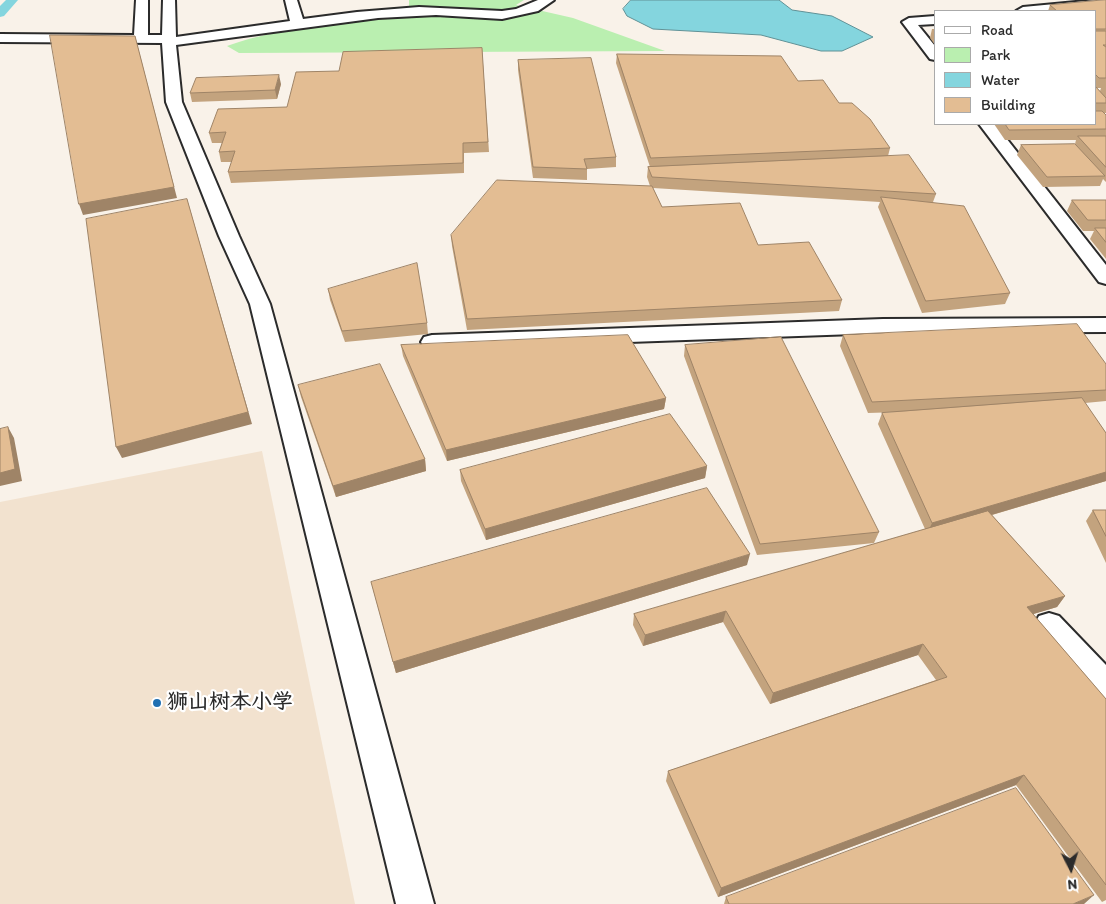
<!DOCTYPE html>
<meta charset="utf-8">
<style>
body{margin:0}
#map{position:relative;width:1106px;height:904px;overflow:hidden;background:#f9f2e9;font-family:Itim,sans-serif}
canvas{display:block}
.legend{position:absolute;left:934px;top:10px;width:162px;height:115px;box-sizing:border-box;background:#fff;border:1px solid #aaa;margin:0;padding:6px 9px;list-style:none;font-size:15px;color:#2b2b2b}
.legend li{display:flex;align-items:center;gap:10px;height:25px}
.legend b{width:25px;border:1px solid #aaa}
.north{position:absolute;left:1046px;top:844px;width:50px;height:50px;-webkit-text-stroke:4px #fff;paint-order:stroke;rotate:175deg;font-size:14px;font-weight:700;line-height:20px;text-align:center;color:#2b2b2b}
.north::after{content:'';display:block;margin:auto;width:18px;height:22px;background:#2b2b2b;clip-path:polygon(50% 0,100% 100%,50% 72%,0 100%)}
</style>
<div id="map">
<canvas width="1106" height="904"></canvas>
<ul class="legend">
<li><b style="height:6px;background:#fff"></b>Road</li>
<li><b style="height:14px;background:#baefb0"></b>Park</li>
<li><b style="height:14px;background:#84d5de"></b>Water</li>
<li><b style="height:14px;background:#e3bd93"></b>Building</li>
</ul>
<div class="north">N</div>
</div>
<script>
const ctx = document.querySelector('canvas').getContext('2d');
ctx.lineJoin = 'round';
function fillPath(path, color) { ctx.fillStyle = color; ctx.fill(path, 'evenodd'); }
function stroke(path, color, width, dash) { ctx.strokeStyle = color; ctx.lineWidth = width; ctx.lineCap = dash ? 'butt' : 'round'; ctx.setLineDash(dash || []); ctx.stroke(path); }
function drawText(font, color, halo, rows, align = 'center') {
  ctx.font = font + ' Itim,"LXGW WenKai TC",sans-serif'; ctx.lineWidth = 4.5; ctx.setLineDash([]); ctx.textBaseline = 'middle'; ctx.strokeStyle = halo; ctx.fillStyle = color; for (const [text, x, y, turn = 0] of rows) {
    ctx.save(); ctx.translate(x, y); ctx.rotate((+turn || 0) * Math.PI / 180); ctx.textAlign = isNaN(turn) ? turn : align; if (halo) ctx.strokeText(text, 0, 0); ctx.fillText(text, 0, 0); ctx.restore();
  }
}
fillPath(new Path2D(`
 M 262,451 L 355,904 L 0,904 L 0,502 Z`), '#f2e2cf');
fillPath(new Path2D(`
 M 409,0 L 524,0 L 516,5 L 573,18 L 665,51 L 239,53 L 227,46 C 287,24 349,28 409,9 Z`), '#baefb0');
const water = new Path2D(`
 M 631,0 L 779,0 L 792,10 L 832,16 L 873,37 L 842,51 L 821,51 L 761,35 L 653,29 L 627,16 L 623,9 Z`);
fillPath(water, '#84d5de');
stroke(water, '#609196', 1);
fillPath(new Path2D(`
 M 6,0 L 18,0 L 4,16 L 0,17 L 0,6 Z`), '#84d5de');
const street = new Path2D(`
 M 136,0 L 148,0 L 148,35 L 162,35 L 163,0 L 175,0 L 176,37 L 290,21 L 285,0 L 297,0 L 303,19 L 357,12 L 419,7 L 502,11 L 516,9 L 538,0 L 554,0 L 538,11 L 502,19 L 436,15 L 378,18 L 176,45 L 182,102 L 239,236 L 270,304 L 434,904 L 396,904 L 250,304 L 219,236 L 166,102 L 162,43 L 0,42 L 0,34 L 134,35 Z
 M 1097,0 L 1106,0 L 1106,7 L 1061,11 L 1016,11 L 1023,7 Z
 M 935,16 L 935,24 L 918,25 L 935,46 L 935,60 L 930,59 L 902,22 L 909,18 Z
 M 979,124 L 995,124 L 1106,265 L 1106,284 L 1099,282 Z
 M 1106,318 L 1106,332 L 883,333 L 432,349 L 424,347 L 421,342 L 424,337 L 432,335 L 883,319 Z
 M 1049,613 L 1059,616 L 1106,665 L 1106,700 L 1095,696 L 1039,634 L 1034,625 L 1039,616 Z`);
stroke(street, '#2b2b2b', 4);
fillPath(street, '#fff');
fillPath(new Path2D(`
 M 1106,0 L 1106,113 L 1104,113 L 1106,115 L 1106,182 L 1103,179 L 1100,186 L 1043,187 L 1017,155 L 1021,145 L 1075,144 L 1076,140 L 1005,140 L 994,124 L 1095,124 L 1095,11 L 1048,11 L 1050,5 ZM 1097,88 L 1101,88 L 1100,91 Z
 M 932,29 L 935,29 L 935,45 L 930,38 Z
 M 482,48 L 489,152 L 464,153 L 464,173 L 231,183 L 228,172 L 232,162 L 221,162 L 219,152 L 222,143 L 212,143 L 209,133 L 287,107 L 339,71 Z
 M 617,54 L 798,81 L 839,103 L 890,148 L 888,156 L 936,194 L 933,202 L 1010,293 L 1005,304 L 922,313 L 878,207 L 880,202 L 653,188 L 662,207 L 758,245 L 842,300 L 839,311 L 467,330 L 452,246 L 451,235 L 650,186 L 647,177 L 648,167 L 650,167 L 616,63 Z
 M 518,60 L 616,157 L 616,167 L 587,169 L 587,180 L 533,178 L 518,70 Z
 M 281,84 L 277,99 L 192,102 L 190,93 Z
 M 1072,200 L 1106,200 L 1106,259 L 1090,239 L 1094,231 L 1083,231 L 1067,211 Z
 M 328,289 L 427,323 L 428,334 L 345,342 L 330,300 Z
 M 843,335 L 1106,364 L 1106,401 L 1085,403 L 1106,433 L 1106,481 L 992,515 L 1065,596 L 1057,607 L 1033,614 L 1106,699 L 1106,900 L 1102,902 L 1016,785 L 718,897 L 666,781 L 668,771 L 936,680 L 918,655 L 770,704 L 723,622 L 643,646 L 633,625 L 634,614 L 925,529 L 878,424 L 882,413 L 900,412 L 868,413 L 840,346 Z
 M 401,345 L 666,398 L 664,409 L 447,461 L 403,356 Z
 M 685,345 L 879,532 L 874,543 L 757,555 L 684,356 Z
 M 298,385 L 425,459 L 426,471 L 336,497 L 301,397 Z
 M 707,466 L 705,478 L 486,540 L 461,481 L 460,470 Z
 M 1093,510 L 1106,510 L 1106,563 L 1086,521 Z
 M 747,565 L 396,673 L 371,582 Z
 M 726,897 L 1084,904 L 724,904 Z`), '#c3a37e');
fillPath(new Path2D(`
 M 135,36 L 177,198 L 83,215 L 79,204 Z
 M 279,75 L 281,84 L 277,99 L 275,90 Z
 M 187,199 L 252,424 L 122,458 L 116,447 Z
 M 666,398 L 664,409 L 447,461 L 446,450 Z
 M 8,427 L 14,438 L 22,481 L 0,486 L 0,473 Z
 M 425,459 L 426,471 L 336,497 L 333,486 Z
 M 707,466 L 705,478 L 486,540 L 485,529 Z
 M 1106,472 L 1106,481 L 927,534 L 932,523 Z
 M 750,554 L 747,565 L 396,673 L 393,662 Z
 M 1065,596 L 1057,607 L 1020,618 L 1027,607 Z
 M 726,611 L 723,622 L 643,646 L 645,635 Z
 M 923,644 L 918,655 L 770,704 L 773,693 Z
 M 1024,775 L 1016,785 L 718,897 L 721,888 Z
 M 1094,895 L 1084,904 L 1073,904 Z`), '#9f8467');
const building = new Path2D(`
 M 1106,0 L 1106,29 L 1095,29 L 1095,11 L 1057,11 L 1050,5 Z
 M 1095,31 L 1106,31 L 1106,45 L 1103,45 L 1106,47 L 1106,78 L 1099,78 L 1095,74 Z
 M 50,35 L 135,36 L 174,187 L 79,204 Z
 M 482,48 L 488,142 L 463,143 L 463,163 L 228,172 L 235,151 L 219,152 L 226,132 L 209,133 L 218,109 L 287,107 L 296,72 L 339,71 L 343,52 Z
 M 617,54 L 781,56 L 798,81 L 823,80 L 839,103 L 852,103 L 870,119 L 890,148 L 651,158 Z
 M 591,58 L 616,157 L 584,159 L 587,169 L 533,167 L 518,60 Z
 M 279,75 L 275,90 L 190,93 L 196,78 Z
 M 1095,86 L 1106,98 L 1106,103 L 1095,103 Z
 M 1095,111 L 1102,111 L 1106,115 L 1106,129 L 1009,130 L 1005,124 L 1095,124 Z
 M 1078,136 L 1106,136 L 1106,167 Z
 M 1075,144 L 1105,176 L 1047,177 L 1021,145 Z
 M 909,155 L 936,194 L 652,177 L 648,167 Z
 M 497,180 L 652,186 L 662,207 L 740,203 L 758,245 L 809,242 L 842,300 L 467,319 L 451,235 Z
 M 881,197 L 964,206 L 1010,293 L 926,301 Z
 M 187,199 L 248,412 L 116,447 L 86,219 Z
 M 1072,200 L 1106,200 L 1106,220 L 1088,220 Z
 M 1095,228 L 1106,228 L 1106,242 Z
 M 417,263 L 427,323 L 342,331 L 328,289 Z
 M 1077,324 L 1106,364 L 1106,390 L 872,402 L 843,335 Z
 M 628,335 L 666,398 L 446,450 L 401,345 Z
 M 781,337 L 879,532 L 760,544 L 685,345 Z
 M 380,364 L 425,459 L 333,486 L 298,385 Z
 M 1082,398 L 1106,433 L 1106,472 L 932,523 L 882,413 Z
 M 670,414 L 707,466 L 485,529 L 460,470 Z
 M 8,427 L 15,469 L 0,473 L 0,429 Z
 M 707,488 L 750,554 L 393,662 L 371,582 Z
 M 1093,510 L 1106,510 L 1106,536 Z
 M 988,511 L 1065,596 L 1027,607 L 1106,699 L 1106,885 L 1024,775 L 721,888 L 668,771 L 947,677 L 923,644 L 773,693 L 726,611 L 645,635 L 634,614 Z
 M 1016,788 L 1094,895 L 1073,904 L 729,904 L 726,897 Z`);
fillPath(building, '#e3bd93');
stroke(building, '#9f8467', 1);
for (const [x, y, r, color] of [
 [157,703,5,"#1f6fb2"]
]) { const dot = new Path2D(); dot.arc(x, y, r, 0, 2 * Math.PI); ctx.fillStyle = color; ctx.fill(dot); stroke(dot, '#fff', 2); }
drawText('bold 21px', '#2b2b2b', '#fff', [
 ["狮山树本小学",167,703]
], 'left');
</script>
